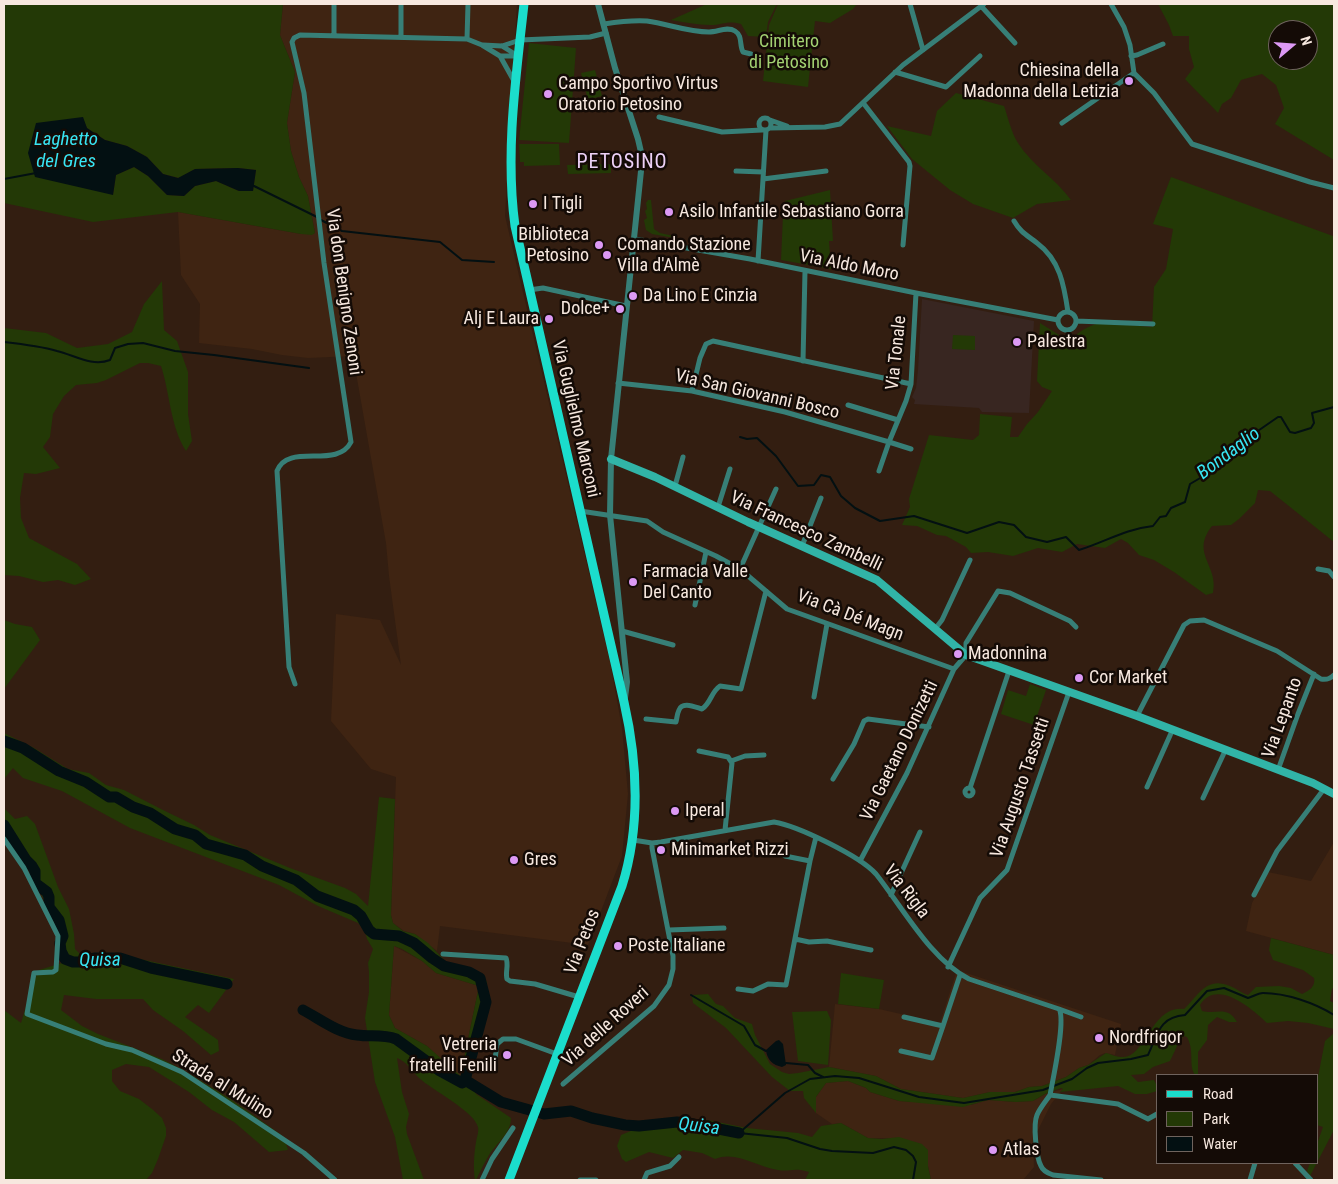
<!DOCTYPE html>
<meta charset="utf-8">
<style>
body{margin:0}
#map{position:relative;width:1338px;height:1184px;overflow:hidden;background:#331e11;font-family:"Roboto Condensed",sans-serif}
canvas{display:block}
.frame{position:absolute;inset:0;border:5px solid #f7e8df;pointer-events:none}
.legend{position:absolute;left:1156px;top:1074px;width:162px;height:90px;box-sizing:border-box;background:#140b06;border:1px solid #6f635d;margin:0;padding:6px 9px;list-style:none;font-size:15px;color:#f7e8df}
.legend li{display:flex;align-items:center;gap:10px;height:25px}
.legend b{width:25px;border:1px solid #6f635d}
.north{position:absolute;left:1268px;top:20px;width:50px;height:50px;box-sizing:border-box;background:#140b06;border:1px solid #6f635d;border-radius:50%;rotate:72deg;font-size:14px;font-weight:700;line-height:20px;text-align:center;color:#f7e8df}
.north::after{content:'';display:block;margin:auto;width:18px;height:22px;background:#dc99f4;clip-path:polygon(50% 0,100% 100%,50% 72%,0 100%)}
</style>
<div id="map">
<canvas width="1338" height="1184"></canvas>
<div class="frame"></div>
<ul class="legend">
<li><b style="height:6px;background:#1bddcc"></b>Road</li>
<li><b style="height:14px;background:#233906"></b>Park</li>
<li><b style="height:14px;background:#031012"></b>Water</li>
</ul>
<div class="north">N</div>
</div>
<script>
const ctx = document.querySelector('canvas').getContext('2d');
ctx.lineJoin = 'round';
function fillPath(path, color) { ctx.fillStyle = color; ctx.fill(path, 'evenodd'); }
function stroke(path, color, width, dash) { ctx.strokeStyle = color; ctx.lineWidth = width; ctx.lineCap = dash ? 'butt' : 'round'; ctx.setLineDash(dash || []); ctx.stroke(path); }
function drawText(font, color, halo, rows, align = 'center') {
  ctx.font = font + ' "Roboto Condensed",sans-serif'; ctx.lineWidth = 5; ctx.setLineDash([]); ctx.textBaseline = 'middle'; ctx.strokeStyle = halo; ctx.fillStyle = color; for (const [text, x, y, turn = 0] of rows) {
    ctx.save(); ctx.translate(x, y); ctx.rotate((+turn || 0) * Math.PI / 180); ctx.textAlign = isNaN(turn) ? turn : align; if (halo) ctx.strokeText(text, 0, 0); ctx.fillText(text, 0, 0); ctx.restore();
  }
}
fillPath(new Path2D(`
 M 283,4 L 517,4 L 505,216 L 610,662 L 622,728 L 628,794 L 622,856 L 588,945 L 440,926 L 437,951 L 415,934 L 404,931 L 393,923 L 391,915 L 396,777 L 371,769 L 331,721 L 336,614 L 380,620 L 401,665 L 389,576 L 386,543 L 353,356 L 308,358 L 282,355 L 252,349 L 199,343 L 200,304 L 181,275 L 178,212 L 301,234 L 315,233 L 308,196 L 299,177 L 291,151 L 287,123 L 295,72 L 280,35 Z
 M 1334,842 L 1334,955 L 1246,931 L 1252,903 L 1268,872 L 1311,881 Z
 M 394,946 L 422,961 L 436,973 L 479,986 L 463,1063 L 462,1078 L 427,1046 L 395,1028 L 389,1015 Z
 M 957,970 L 1121,1024 L 1115,1055 L 1105,1053 L 1100,1055 L 1088,1065 L 1079,1068 L 1066,1077 L 1042,1086 L 1029,1087 L 1015,1092 L 990,1092 L 963,1098 L 901,1089 L 876,1076 L 829,1067 L 835,1004 L 879,1009 L 940,1023 Z
 M 848,1081 L 866,1088 L 870,1092 L 899,1101 L 971,1105 L 988,1100 L 1016,1102 L 1033,1101 L 1045,1094 L 1063,1089 L 1051,1104 L 1033,1140 L 1034,1167 L 1023,1180 L 931,1180 L 928,1166 L 928,1150 L 889,1138 L 868,1138 L 841,1123 L 832,1124 L 816,1113 L 816,1097 L 826,1083 Z`), '#3f2412');
fillPath(new Path2D(`
 M 922,299 L 1034,321 L 1029,413 L 982,412 L 979,408 L 914,404 L 915,400 L 912,397 L 916,388 L 918,370 Z`), '#382621');
fillPath(new Path2D(`
 M 4,4 L 283,4 L 280,35 L 295,72 L 287,123 L 291,151 L 299,177 L 308,196 L 315,233 L 312,235 L 301,234 L 178,212 L 93,222 L 4,203 ZM 82,117 L 87,128 L 105,140 L 127,146 L 147,157 L 163,174 L 179,178 L 195,169 L 238,168 L 256,170 L 253,191 L 239,191 L 216,181 L 195,186 L 184,196 L 167,195 L 148,176 L 134,167 L 116,175 L 113,195 Z
 M 707,4 L 777,4 L 768,22 L 766,37 L 748,36 L 741,24 C 726,20 724,25 710,25 C 697,25 684,22 671,20 Z
 M 778,4 L 857,4 L 853,9 L 830,23 L 815,21 L 808,87 L 763,81 L 769,25 Z
 M 1158,4 L 1334,4 L 1334,160 L 1275,124 L 1284,108 L 1276,85 L 1262,74 L 1241,80 L 1231,98 L 1222,104 L 1218,113 C 1207,101 1196,91 1185,79 L 1194,67 L 1189,49 L 1189,36 L 1173,36 L 1169,25 ZM 1278,30 L 1308,30 L 1308,60 L 1278,60 Z
 M 529,43 L 576,48 L 569,143 L 519,140 Z
 M 595,70 L 602,96 L 588,100 L 581,73 Z
 M 956,93 L 1004,106 C 1008,117 1011,132 1018,143 C 1032,165 1056,179 1071,200 L 1037,204 L 1013,218 L 973,204 L 950,190 L 912,159 L 887,126 L 931,136 L 937,111 Z
 M 519,144 L 559,144 L 560,165 L 524,166 L 524,162 L 520,162 Z
 M 611,164 L 611,173 L 568,174 L 567,165 Z
 M 1171,177 L 1333,236 L 1334,235 L 1334,542 L 1270,491 L 1258,490 L 1255,503 L 1239,519 L 1231,525 L 1212,526 C 1190,554 1219,565 1213,593 L 1206,595 L 1174,572 L 1154,560 L 1139,555 L 1128,543 L 1121,539 L 1105,548 L 1077,544 L 1062,552 L 1038,548 L 1013,556 L 988,552 L 971,553 L 966,547 L 946,536 L 937,535 L 917,526 L 902,525 L 910,507 L 909,499 L 929,435 L 973,440 L 979,435 L 980,414 L 1012,417 L 1010,437 L 1018,437 L 1027,424 L 1038,412 L 1052,391 L 1042,387 L 1037,381 L 1040,323 L 1064,338 L 1073,338 C 1078,332 1089,326 1096,324 C 1104,322 1141,326 1152,327 L 1154,287 L 1166,269 L 1173,229 L 1153,224 Z
 M 830,190 L 833,241 L 829,241 L 831,269 L 781,260 L 783,215 L 785,201 Z
 M 648,200 L 651,200 L 654,229 L 660,233 L 674,236 L 674,238 L 652,234 L 646,230 L 644,220 L 647,218 L 645,211 L 647,209 L 646,203 Z
 M 162,281 L 164,330 L 177,341 L 188,372 L 188,414 L 192,441 L 186,451 C 170,426 170,393 161,366 L 148,363 L 140,363 L 106,380 L 97,383 L 76,385 L 64,396 L 53,414 L 50,437 L 43,447 L 60,468 L 36,474 L 24,473 L 20,498 L 21,518 L 29,538 L 77,564 L 91,579 L 75,585 L 58,580 L 43,582 L 19,576 L 4,575 L 4,328 L 46,333 L 77,348 L 108,344 L 132,332 L 144,304 Z
 M 953,335 L 975,336 L 975,350 L 952,349 Z
 M 4,620 L 15,624 L 32,627 L 40,640 L 4,689 Z
 M 1030,684 L 1046,690 L 1034,725 L 1001,714 L 1008,690 L 1026,696 Z
 M 4,733 L 34,748 L 68,769 L 89,773 L 106,785 L 124,790 L 163,810 L 194,825 L 210,835 L 290,868 L 345,888 L 356,894 L 368,906 L 379,797 L 395,799 L 391,915 L 393,923 L 403,931 L 415,934 L 428,943 L 451,967 L 478,974 L 487,982 L 485,1008 L 467,1075 L 476,1094 L 511,1118 C 511,1133 497,1143 489,1155 C 484,1163 480,1172 476,1180 L 475,1180 C 473,1167 474,1155 476,1142 C 477,1137 479,1131 478,1127 C 474,1111 432,1090 419,1078 C 412,1071 406,1061 397,1058 L 402,1092 L 409,1114 L 406,1127 L 407,1134 L 424,1180 L 403,1180 L 395,1137 L 375,1082 L 365,1018 L 369,992 L 369,972 L 368,963 L 373,949 L 367,939 L 365,931 L 358,923 L 318,906 L 279,885 L 130,828 L 62,791 L 23,778 L 13,768 L 4,779 ZM 394,946 L 402,949 L 422,961 L 436,973 L 479,986 L 463,1063 L 462,1077 L 427,1046 L 395,1028 L 389,1015 Z
 M 4,808 L 15,819 L 27,816 L 35,824 L 58,887 L 69,909 L 74,934 L 75,949 L 83,957 L 116,954 L 234,979 L 209,1013 L 198,1005 L 185,1017 L 218,1040 L 219,1051 L 211,1055 L 183,1031 L 153,1010 L 143,999 L 96,999 L 64,995 L 61,1010 L 82,1026 L 98,1034 L 162,1059 L 183,1070 L 229,1098 L 280,1134 L 285,1140 L 288,1150 L 269,1152 L 234,1122 L 212,1110 L 189,1092 L 149,1067 L 126,1064 L 112,1070 L 112,1081 L 120,1091 L 139,1099 L 152,1109 L 162,1118 L 166,1128 L 166,1136 L 158,1159 L 152,1173 L 146,1180 L 4,1180 L 4,1010 L 21,1023 L 32,986 L 39,970 L 62,963 L 59,936 L 55,921 L 28,869 L 4,832 Z
 M 1271,938 L 1334,955 L 1334,987 L 1332,989 L 1330,1001 L 1334,1003 L 1334,1029 L 1308,1023 L 1288,1021 L 1267,1023 C 1252,1009 1217,978 1200,1005 L 1202,1011 C 1217,1015 1227,1005 1237,1022 L 1229,1022 L 1217,1017 L 1208,1025 L 1207,1040 L 1198,1052 L 1198,1075 L 1195,1075 C 1188,1065 1195,1052 1187,1037 L 1184,1036 L 1180,1040 L 1170,1061 L 1153,1067 L 1144,1074 L 1131,1075 L 1138,1082 L 1154,1080 L 1157,1086 L 1157,1091 L 1147,1094 L 1135,1094 L 1118,1086 L 1060,1092 L 1063,1089 L 1061,1088 L 1045,1094 L 1033,1101 L 1016,1102 L 988,1100 L 963,1107 L 899,1101 L 870,1092 L 866,1088 L 848,1081 L 826,1083 L 816,1097 L 816,1113 L 804,1098 L 803,1091 L 790,1091 L 772,1077 L 726,1028 L 693,1003 L 692,997 L 693,995 L 708,994 L 716,1004 L 723,1006 L 735,1018 L 752,1024 L 755,1035 L 770,1064 L 782,1072 L 789,1074 L 798,1073 L 829,1067 L 876,1076 L 901,1089 L 963,1098 L 990,1092 L 1015,1092 L 1029,1087 L 1042,1086 L 1066,1077 L 1079,1068 L 1088,1065 L 1106,1053 C 1111,1054 1116,1057 1121,1057 C 1146,1060 1150,1005 1184,1009 C 1199,995 1206,976 1230,986 C 1236,988 1241,993 1248,995 L 1256,987 L 1279,986 L 1291,988 L 1302,994 C 1309,991 1316,986 1314,978 L 1303,970 L 1273,960 L 1269,950 Z
 M 841,973 L 884,980 L 879,1009 L 838,1004 Z
 M 827,1011 L 831,1020 L 828,1065 L 798,1061 L 792,1012 Z
 M 1334,1033 L 1334,1130 L 1310,1176 L 1307,1171 L 1310,1163 L 1317,1163 L 1317,1144 L 1323,1127 L 1317,1125 L 1317,1082 L 1325,1041 Z
 M 708,1120 L 747,1128 L 798,1133 L 812,1137 L 821,1126 L 841,1123 L 868,1138 L 882,1139 L 899,1137 L 922,1144 L 928,1150 L 928,1166 L 931,1180 L 805,1180 L 809,1172 C 794,1167 790,1172 778,1170 C 758,1167 735,1150 715,1159 L 702,1153 L 683,1150 L 673,1158 L 649,1152 L 626,1162 L 622,1159 L 617,1146 L 621,1135 L 643,1126 L 668,1128 Z`), '#233906');
fillPath(new Path2D(`
 M 83,117 L 87,128 L 105,140 L 127,146 L 147,157 L 163,174 L 178,178 L 195,169 L 238,168 L 256,170 L 253,191 L 239,191 L 216,181 L 195,186 L 184,196 L 167,195 L 148,176 L 134,167 L 116,175 L 113,195 L 35,177 L 28,153 L 36,123 Z
 M 779,1040 L 783,1044 L 786,1065 L 782,1067 C 773,1065 767,1060 766,1050 L 776,1041 Z`), '#031012');
stroke(new Path2D(`
 M 4,179 L 36,173
 M 254,186 L 317,217
 M 321,220 L 342,231 L 440,242 L 462,260 L 494,262
 M 4,342 C 22,344 40,346 57,351 C 74,355 92,367 110,360 L 115,348 L 128,344 L 143,343 L 175,351 L 214,355 L 309,368
 M 740,437 L 747,439 L 757,438 L 776,456 L 798,486 L 814,485 L 821,475 L 830,477 L 841,496 L 855,508 L 880,521 L 914,516 L 967,533 L 999,522 L 1014,525 L 1026,537 L 1047,542 L 1066,537 L 1079,550 C 1105,542 1125,529 1153,526 L 1160,517 L 1166,516 L 1171,508 L 1185,502 L 1190,484 L 1207,474 L 1240,448 L 1252,435 L 1278,417 L 1281,417 L 1290,432 L 1295,433 L 1311,428 L 1314,423 L 1312,413 L 1334,407
 M 691,995 L 744,1026 L 755,1045 L 766,1051
 M 786,1063 L 808,1065 L 815,1073 L 823,1077
 M 739,1133 L 785,1093 L 810,1079 L 835,1076 L 859,1078 L 919,1097 L 964,1103 L 1043,1090 L 1072,1079 L 1087,1068 L 1098,1063 L 1131,1059 L 1148,1055 C 1158,1034 1159,1017 1185,1015 L 1207,991 L 1224,988 L 1248,998 C 1252,997 1258,993 1263,993 C 1286,993 1315,1003 1334,1015
 M 739,1133 L 787,1138 L 820,1149 L 832,1151 L 873,1153 L 894,1147 L 906,1150 L 913,1156 L 916,1162 L 913,1180`), '#031012', 2);
stroke(new Path2D(`
 M 4,741 L 23,748 L 59,771 L 86,782 L 109,797 L 116,797 L 133,807 L 150,813 L 175,829 L 195,835 L 206,844 L 245,855 L 262,866 L 296,880 L 317,896 L 354,910 L 361,916 L 369,930 L 374,934 L 399,936 L 414,943 L 432,958 L 444,966 L 469,972 L 480,978 L 486,1002 L 465,1080
 M 4,825 L 26,860 L 32,866 L 35,871 L 35,883 L 47,892 L 49,897 L 49,907 L 59,920 L 63,936 L 60,943 L 61,951 L 65,959 L 73,962 L 85,962 L 94,958 L 120,958 L 151,968 L 227,984
 M 303,1010 C 320,1019 338,1033 357,1035 C 370,1037 383,1034 396,1039 L 440,1071 L 462,1083
 M 465,1080 L 501,1102 L 544,1114 L 571,1111 L 592,1118 L 625,1125 L 639,1126 L 677,1122 L 688,1123 L 739,1133`), '#031012', 11);
stroke(new Path2D(`
 M 910,4 L 923,50
 M 1111,4 L 1124,27 L 1130,45 L 1134,73 L 1154,93 L 1192,144 L 1310,182 L 1334,188
 M 981,6 L 1015,43
 M 604,24 C 617,22 633,20 647,21 C 668,24 688,32 709,32 C 718,32 727,26 735,31 C 743,36 739,45 743,52 L 751,54
 M 334,36 L 334,4
 M 401,37 L 401,4
 M 467,39 L 468,4
 M 483,45 L 502,46 L 520,40 L 590,37 L 606,33
 M 502,46 L 518,56
 M 500,56 L 518,56
 M 1131,56 L 1137,55 L 1163,44
 M 895,72 L 946,87 L 980,56
 M 864,104 L 909,162 L 910,166 L 903,245
 M 659,117 L 722,132 L 762,130
 M759 124a6 6 0 1 1 12 0a6 6 0 1 1-12 0Z
 M 770,120 L 787,126
 M 1062,123 L 1134,73
 M 770,128 L 825,127 L 840,124 L 903,65 L 984,4
 M 736,171 L 763,172
 M 763,179 L 826,171
 M 1014,221 C 1021,233 1027,235 1037,243 C 1060,260 1064,285 1068,312
 M 635,239 L 750,259 L 916,293 L 1058,320
 M 758,261 L 766,130
 M 529,290 L 543,288 L 626,306
 M1058 321a9 9 0 1 1 18 0a9 9 0 1 1-18 0Z
 M 1076,321 L 1153,324
 M 803,361 L 805,271
 M 618,383 L 692,391 L 785,412 L 889,442 L 879,471
 M 692,391 L 700,358 L 706,344 L 713,341 L 911,384
 M 848,405 L 898,420
 M 911,449 L 889,442 L 906,401 L 911,384 L 916,293
 M 675,486 L 683,457
 M 718,507 L 730,469
 M 580,511 L 647,521 L 663,532 L 716,556 L 740,569 L 787,609 L 954,669
 M 802,546 L 821,498
 M 740,569 L 776,489
 M 1318,569 L 1329,571 L 1334,577
 M 695,605 L 706,552
 M 935,629 L 942,620 L 970,560
 M 622,631 L 673,645
 M 295,684 L 289,667 L 277,471 C 288,442 337,470 351,442 L 324,263 L 304,93 L 292,42 L 294,38 L 300,35 L 467,39 L 482,45 L 500,56 L 514,81
 M 814,697 L 827,624
 M 1137,716 L 1184,625 L 1190,621 L 1204,620 L 1277,651 L 1321,679 C 1327,680 1330,679 1334,675
 M 646,719 L 676,722 C 677,718 677,714 679,710 C 682,701 695,707 702,709 C 711,703 711,692 720,686 L 741,689 L 766,591
 M 699,751 L 728,757 L 732,763 L 725,830
 M 731,761 L 745,756 L 764,755
 M 1278,770 L 1298,714 L 1314,674
 M 833,779 L 854,744 L 864,721 L 868,719 L 929,727
 M 1147,787 L 1172,731
 M965 792a4 4 0 1 1 8 0a4 4 0 1 1-8 0Z
 M 970,788 L 1009,671
 M 1203,798 L 1225,751
 M 4,839 L 24,868 L 58,936 L 56,970 L 53,972 L 34,973 L 27,1014 L 106,1044 L 132,1050 L 182,1072 L 304,1153 L 335,1180
 M 633,840 L 652,843 L 661,842 L 774,822 C 798,826 860,856 876,874 C 903,908 931,960 969,979 L 1059,1009 C 1066,1020 1053,1079 1050,1095 L 1118,1104 L 1148,1119 L 1157,1114
 M 785,856 L 810,861
 M 860,861 L 907,773 L 954,669 L 966,655 L 966,643 L 998,591 L 1010,593 L 1070,621 L 1076,627
 M 891,895 L 920,832
 M 1254,895 L 1277,851 L 1324,789
 M 669,930 L 724,928
 M 795,939 L 809,942 L 827,941 L 871,950
 M 443,954 L 506,958 C 509,965 505,972 507,979 L 510,981 L 535,984 L 579,997
 M 948,967 L 980,898 L 1007,870 L 1069,692
 M 738,989 L 753,991 L 768,984 L 786,985 L 810,861 L 816,837
 M 1059,1009 L 1081,1017
 M 904,1017 L 943,1026 L 960,975
 M 901,1051 L 932,1058 L 943,1026
 M 494,1067 L 497,1044 L 503,1039 L 516,1039 L 557,1054
 M 563,1084 L 654,1006 L 669,985 L 673,969 L 673,956 L 652,848 L 652,843
 M 1050,1095 C 1046,1101 1040,1108 1037,1115 C 1033,1124 1036,1157 1041,1166 C 1043,1171 1047,1173 1053,1175 L 1101,1180
 M 1295,1163 L 1311,1180
 M 482,1180 L 492,1159 L 513,1128
 M 580,1180 L 596,1180
 M 644,1180 L 647,1173 L 670,1166 L 679,1157
 M 1250,1180 L 1255,1163`), '#377f77', 5);
stroke(new Path2D(`
 M 598,4 L 615,68 L 638,139 L 641,152 L 641,171 L 611,459 L 610,515 L 627,682 L 625,698`), '#377f77', 6);
stroke(new Path2D(`
 M 611,459 L 655,477 L 748,522 L 877,580 L 966,655 L 1137,716 L 1313,783 L 1334,794`), '#31b4a7', 8);
stroke(new Path2D(`
 M 509,1180 L 622,886 C 641,825 638,764 624,702 L 515,226 C 505,152 516,77 524,4`), '#1bddcc', 9);
for (const [x, y, r, color] of [
 [1129,81,5,"#dc99f4"],
 [548,94,5,"#dc99f4"],
 [533,204,5,"#dc99f4"],
 [669,212,5,"#dc99f4"],
 [599,245,5,"#dc99f4"],
 [607,255,5,"#dc99f4"],
 [633,296,5,"#dc99f4"],
 [620,309,5,"#dc99f4"],
 [549,319,5,"#dc99f4"],
 [1017,342,5,"#dc99f4"],
 [633,582,5,"#dc99f4"],
 [958,654,5,"#dc99f4"],
 [1079,678,5,"#dc99f4"],
 [675,811,5,"#dc99f4"],
 [661,850,5,"#dc99f4"],
 [514,860,5,"#dc99f4"],
 [618,946,5,"#dc99f4"],
 [1099,1038,5,"#dc99f4"],
 [507,1055,5,"#dc99f4"],
 [993,1150,5,"#dc99f4"]
]) { const dot = new Path2D(); dot.arc(x, y, r, 0, 2 * Math.PI); ctx.fillStyle = color; ctx.fill(dot); stroke(dot, '#140b06', 2); }
drawText('18px', '#a3d272', '#140b06', [
 ["Cimitero",789,42],
 ["di Petosino",789,63]
]);
drawText('18px', '#f7e8df', '#140b06', [
 ["Chiesina della",1119,71,"right"],
 ["Madonna della Letizia",1119,92,"right"],
 ["Campo Sportivo Virtus",558,84],
 ["Oratorio Petosino",558,105],
 ["I Tigli",543,204],
 ["Asilo Infantile Sebastiano Gorra",679,212],
 ["Biblioteca",589,235,"right"],
 ["Petosino",589,256,"right"],
 ["Comando Stazione",617,245],
 ["Villa d'Almè",617,266],
 ["Da Lino E Cinzia",643,296],
 ["Dolce+",610,309,"right"],
 ["Alj E Laura",539,319,"right"],
 ["Palestra",1027,342],
 ["Farmacia Valle",643,572],
 ["Del Canto",643,593],
 ["Madonnina",968,654],
 ["Cor Market",1089,678],
 ["Iperal",685,811],
 ["Minimarket Rizzi",671,850],
 ["Gres",524,860],
 ["Poste Italiane",628,946],
 ["Nordfrigor",1109,1038],
 ["Vetreria",497,1045,"right"],
 ["fratelli Fenili",497,1066,"right"],
 ["Atlas",1003,1150]
], 'left');
drawText('18px', '#f7e8df', '#140b06', [
 ["Via Aldo Moro",849,266,11],
 ["Via don Benigno Zenoni",343,292,82],
 ["Via Tonale",897,353,-84],
 ["Via San Giovanni Bosco",757,395,13],
 ["Via Guglielmo Marconi",575,419,77],
 ["Via Francesco Zambelli",806,532,25],
 ["Via Cà Dé Magn",850,616,21],
 ["Via Lepanto",1283,718,-70],
 ["Via Gaetano Donizetti",900,751,-64],
 ["Via Augusto Tassetti",1021,788,-71],
 ["Via Rigla",906,892,52],
 ["Via Petos",583,942,-69],
 ["Via delle Roveri",606,1027,-42],
 ["Strada al Mulino",222,1085,32]
]);
drawText('italic 19px', '#38e5f3', '#140b06', [
 ["Laghetto",66,140],
 ["del Gres",66,162],
 ["Bondaglio",1229,454,-37],
 ["Quisa",100,961,-1],
 ["Quisa",699,1127,7]
]);
ctx.letterSpacing = '1px';
drawText('20px', '#ecd1f7', '#140b06', [
 ["PETOSINO",622,163]
]);
ctx.letterSpacing = '0px';
</script>
